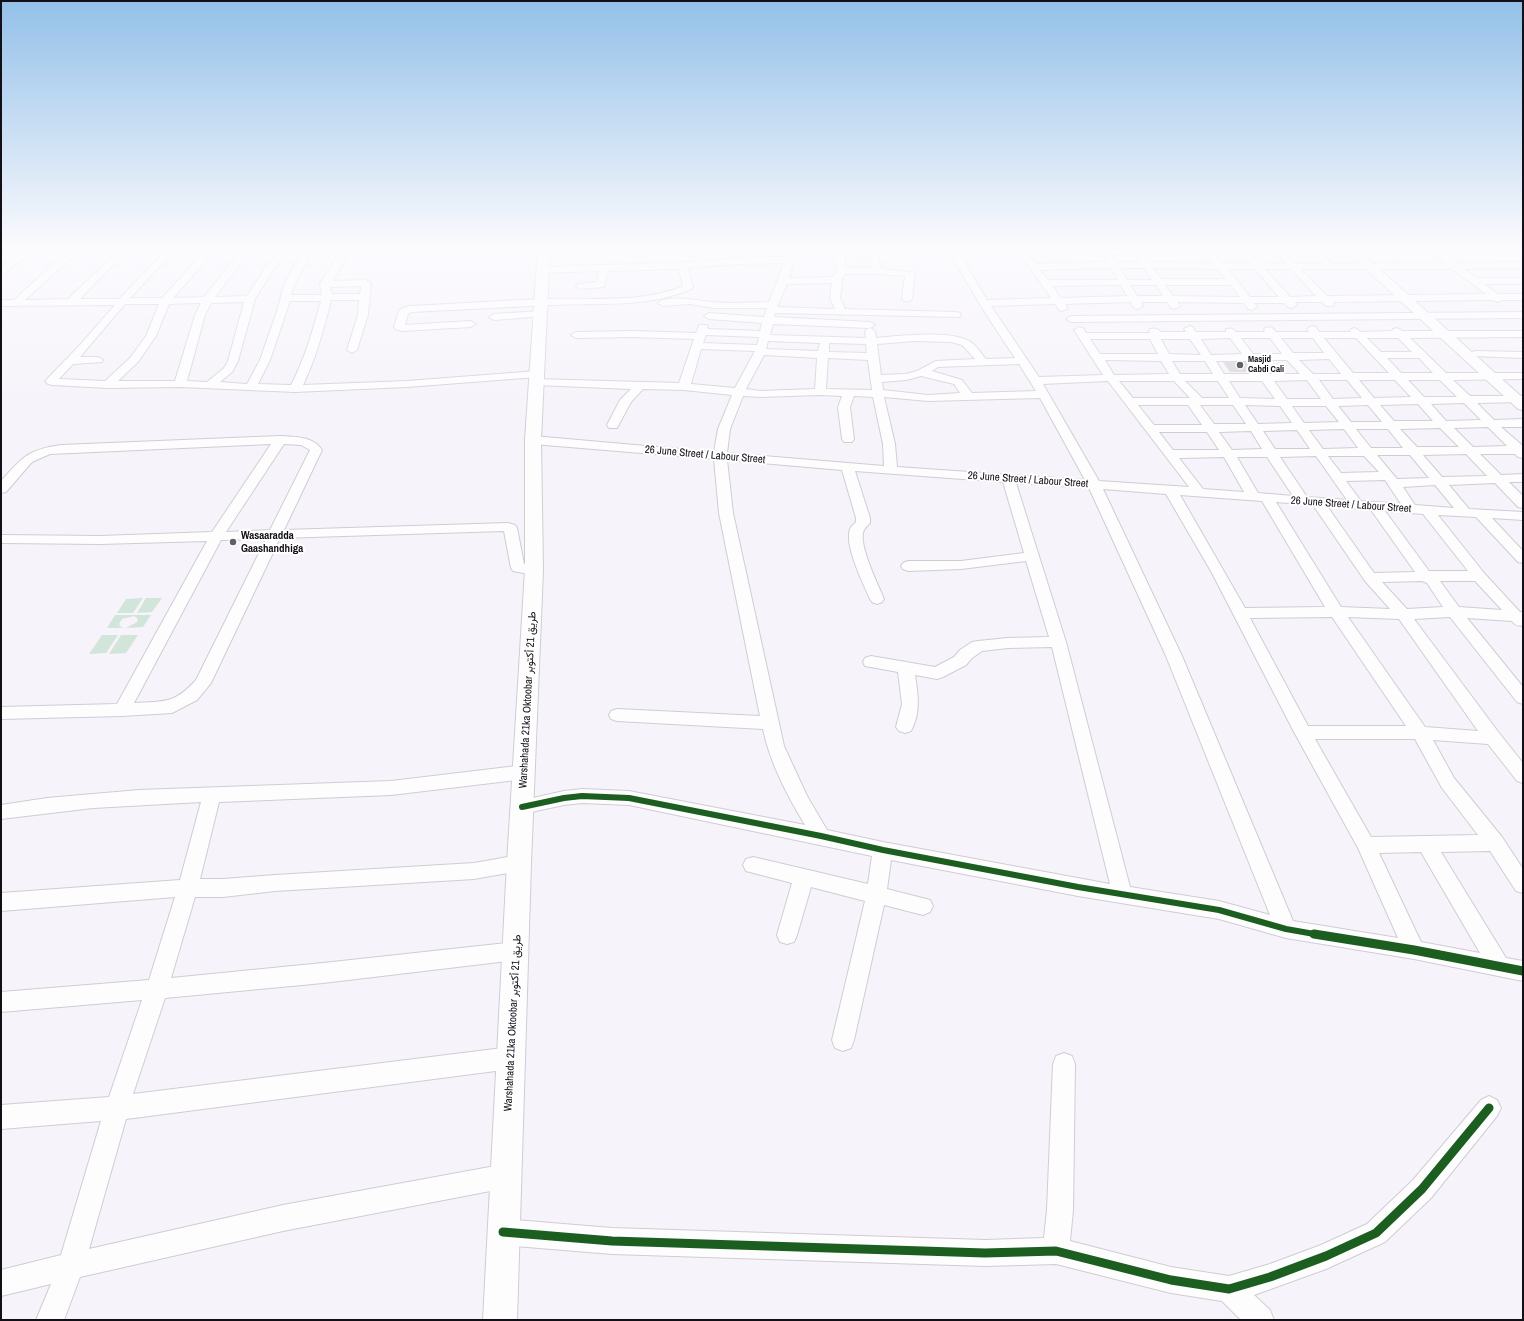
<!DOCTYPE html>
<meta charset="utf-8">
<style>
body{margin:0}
#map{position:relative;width:1524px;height:1321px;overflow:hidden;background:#f6f3fa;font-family:"Archivo Narrow",sans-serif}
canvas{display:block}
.frame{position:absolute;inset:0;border:2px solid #130f17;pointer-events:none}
</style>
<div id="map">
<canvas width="1524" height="1321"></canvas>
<div class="frame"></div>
</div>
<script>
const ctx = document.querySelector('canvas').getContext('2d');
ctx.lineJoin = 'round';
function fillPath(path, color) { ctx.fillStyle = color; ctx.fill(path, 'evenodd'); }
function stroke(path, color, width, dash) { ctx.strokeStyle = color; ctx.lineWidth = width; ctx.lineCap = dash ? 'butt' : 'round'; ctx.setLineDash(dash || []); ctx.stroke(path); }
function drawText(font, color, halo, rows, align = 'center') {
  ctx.font = font + ' "Archivo Narrow",Vazirmatn,sans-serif'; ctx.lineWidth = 4; ctx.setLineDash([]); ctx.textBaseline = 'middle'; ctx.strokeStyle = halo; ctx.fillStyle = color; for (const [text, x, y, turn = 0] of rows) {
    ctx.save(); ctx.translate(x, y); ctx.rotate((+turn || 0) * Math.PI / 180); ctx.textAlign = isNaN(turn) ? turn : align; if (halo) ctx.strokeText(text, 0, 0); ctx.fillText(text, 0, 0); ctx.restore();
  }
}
fillPath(new Path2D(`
 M 143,598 L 133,613 L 117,613 L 126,599 Z
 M 146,598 L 162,598 L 152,612 L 137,613 Z
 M 115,615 L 151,615 L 143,627 L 126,628 L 137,622 L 138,619 L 134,616 L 122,619 L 119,624 L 122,628 L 107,628 Z
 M 102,635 L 118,635 L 106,653 L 89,654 Z
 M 121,635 L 138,635 L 126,653 L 109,654 Z`), '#d2e5db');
fillPath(new Path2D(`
 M 1223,362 L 1246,362 L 1254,372 L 1230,372 Z`), '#d5d2d9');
const minor = new Path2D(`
 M 1,247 L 102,247 L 98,250 L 80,250 L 25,300 L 68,299 L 122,247 L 131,247 L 80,299 L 119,299 L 169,247 L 178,247 L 130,298 L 162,298 L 196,261 L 205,247 L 214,247 L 202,265 L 173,298 L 204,297 L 244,247 L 253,247 L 215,297 L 247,296 L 266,267 L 282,247 L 291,247 L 273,270 L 255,299 L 238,361 L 232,372 L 220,382 L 247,384 L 260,360 L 277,311 L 284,285 L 304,247 L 314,247 L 294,285 L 291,295 L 322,295 L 320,284 L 336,259 L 340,247 L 350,247 L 346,259 L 332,281 L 366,280 L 371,283 L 368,315 L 357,350 L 352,353 L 347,350 L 358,315 L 359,300 L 331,300 C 324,329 316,358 303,385 L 407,381 L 537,371 L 543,374 L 537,377 L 407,387 L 295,392 L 180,387 L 108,388 L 52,385 L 48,384 L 45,381 L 47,379 L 79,346 L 115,305 L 1,306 L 1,300 L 14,300 L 69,250 L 33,250 L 4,274 L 1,275 L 1,267 L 21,251 L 1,251 ZM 361,286 L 360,294 L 332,294 L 330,287 ZM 290,301 L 321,301 C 313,329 305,359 291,385 L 258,384 L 270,360 ZM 244,302 L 228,361 L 224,368 L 207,382 L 187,381 L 205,315 L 211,303 ZM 201,303 L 195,315 L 175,381 L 118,381 L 138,362 L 156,336 L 169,304 ZM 125,304 L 159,304 L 146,336 L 130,358 L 105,381 L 59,379 L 73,364 L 102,362 L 103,360 L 98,357 L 80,357 Z
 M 691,247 L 701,247 L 706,261 L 736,258 L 785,257 L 788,247 L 798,247 L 789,278 L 833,277 L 837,271 L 832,247 L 842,247 L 842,251 L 878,253 L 881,269 L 913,272 L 915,274 L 912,299 L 907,302 L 902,299 L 905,276 L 877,274 L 845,274 L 841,280 L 842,285 L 840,298 L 845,309 L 956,312 L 960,313 L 961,315 L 960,317 L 775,313 L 774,317 L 870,322 L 875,325 L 870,328 L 875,331 L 876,338 C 899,336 950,330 969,341 C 976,344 981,354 986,359 L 1015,358 C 991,322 967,286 948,247 L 958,247 L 969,270 L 987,300 L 1051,298 L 1015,247 L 1024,247 L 1036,264 L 1107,262 L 1097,247 L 1106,247 L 1107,249 L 1131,249 L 1130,247 L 1139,247 L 1140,249 L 1176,248 L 1181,251 L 1176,254 L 1144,254 L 1149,262 L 1213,263 L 1200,247 L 1209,247 L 1223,263 L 1250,263 L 1240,252 L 1245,249 L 1248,250 L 1260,263 L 1286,264 L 1271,247 L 1280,247 L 1296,264 L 1322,264 L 1306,247 L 1315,247 L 1332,264 L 1445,263 L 1426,247 L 1508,249 L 1510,251 L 1505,254 L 1443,253 L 1457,263 L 1523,262 L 1523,268 L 1464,269 L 1477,278 L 1523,278 L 1523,284 L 1484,284 L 1498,294 L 1523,294 L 1523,300 L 1502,300 L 1498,302 L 1493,300 L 1333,302 L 1334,304 L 1333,306 C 1327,307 1325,306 1322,302 L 1295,302 L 1297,305 L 1292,308 L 1288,307 L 1284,303 L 1254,303 L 1257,307 L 1252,310 L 1248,309 L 1244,303 L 1177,302 L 1180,306 L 1175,309 L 1171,308 L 1167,302 L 1141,302 L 1143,306 L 1138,309 L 1134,308 L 1131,302 L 1065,304 L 1068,308 L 1063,311 L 1059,310 L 1055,304 L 991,306 L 1039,377 L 1103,375 L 1074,330 L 1079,327 L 1083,328 L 1086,333 L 1150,333 L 1149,331 L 1150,329 C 1155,328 1157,328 1161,332 L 1186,332 L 1184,329 L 1189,326 L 1193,327 L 1196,332 L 1226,332 L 1226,329 C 1231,328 1233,328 1236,332 L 1265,332 L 1264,330 L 1265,328 C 1271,326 1273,328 1276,332 L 1309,332 L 1307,329 L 1312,326 L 1316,327 L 1319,332 L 1350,332 L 1351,329 L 1355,328 L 1361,332 L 1392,331 L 1393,329 L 1397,328 L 1403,331 L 1523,331 L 1523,337 L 1410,338 L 1446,373 L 1523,373 L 1523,379 L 1453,380 L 1470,396 L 1523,396 L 1523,402 L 1477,403 L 1494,420 L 1523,419 L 1523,427 L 1501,427 L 1523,446 L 1523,458 L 1518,457 L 1515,454 L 1480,454 L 1501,475 L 1523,474 L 1523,482 L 1509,482 L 1523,496 L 1523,508 L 1518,507 L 1495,483 L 1449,485 L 1469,509 L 1523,512 L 1523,520 L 1492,518 L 1523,551 L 1523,563 L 1518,562 L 1476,517 L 1438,515 L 1484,573 L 1520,612 L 1523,612 L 1523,625 C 1518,627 1515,625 1512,621 L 1467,618 L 1523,687 L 1523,704 L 1517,702 L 1450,617 L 1414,619 L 1499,733 L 1523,763 L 1523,783 L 1517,781 L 1488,744 L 1433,740 L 1454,778 L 1502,837 L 1523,869 L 1523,893 L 1516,891 L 1490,851 L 1441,852 L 1506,958 L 1523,961 L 1523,981 L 1414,959 L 1286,938 L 1219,919 L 1078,896 L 891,860 L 887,889 L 930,900 L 933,906 L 930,912 L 923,915 L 884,905 L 854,1040 L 851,1048 L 843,1051 L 835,1048 L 832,1040 L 865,901 L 811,887 L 797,935 L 794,942 L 787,944 L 780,942 L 777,935 L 792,883 L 746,871 L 743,865 L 746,859 L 753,857 L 868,884 L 872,856 L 629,805 L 582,803 L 564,805 L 522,814 L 515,812 L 513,807 L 515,802 L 564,791 L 582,789 L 629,791 L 805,825 C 787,795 770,763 763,729 L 617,721 L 611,719 L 609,715 L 611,711 L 617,709 L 760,716 L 719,513 L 714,459 L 533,444 L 529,443 L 527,440 L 529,437 L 533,436 L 714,452 L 718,429 L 732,395 L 684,390 L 643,389 L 631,402 L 617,428 L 609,428 L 607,425 L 620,400 L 631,389 L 535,385 L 531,384 L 529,382 L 531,380 L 535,379 L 679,383 L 694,339 L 632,337 L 576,338 L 571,335 L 576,332 L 632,331 L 696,333 L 699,325 L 707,325 L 708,329 L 760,331 L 762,323 L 709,319 L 704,316 L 709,313 L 764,317 L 767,308 L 713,308 L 690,304 L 663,306 L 658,303 C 666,294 701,301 713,302 C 731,304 751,302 769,302 L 784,263 L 736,264 L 688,268 L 693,287 L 691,289 C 648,308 597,303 551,305 C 504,307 458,310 411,312 L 408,314 L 405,325 L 471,321 L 476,324 L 471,327 L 402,331 L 395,329 L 394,327 L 399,310 L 409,306 C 456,304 504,300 551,299 C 594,298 643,303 683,286 L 679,269 L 608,271 L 604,287 L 581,289 L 578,288 L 576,286 L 578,284 L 597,282 L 599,271 L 542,273 L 537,270 L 542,267 L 697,262 ZM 1135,254 L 1140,262 L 1117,262 L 1111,255 ZM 844,257 L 871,258 L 872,268 L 846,268 ZM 1111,268 L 1118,280 L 1048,280 L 1040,270 ZM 1120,268 L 1144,268 L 1152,280 L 1127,280 ZM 1153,268 L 1218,269 L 1226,279 L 1161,279 ZM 1228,269 L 1255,269 L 1279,297 L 1250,297 ZM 1265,269 L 1291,269 L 1316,296 L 1290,297 ZM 1301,269 L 1452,269 L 1486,294 L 1327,296 ZM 832,283 L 830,298 L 835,309 L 777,307 L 787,284 ZM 1121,285 L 1127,296 L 1061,298 L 1052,286 ZM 1131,285 L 1156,285 L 1163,296 L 1137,296 ZM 1165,285 L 1231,285 L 1240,297 L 1173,296 ZM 773,324 L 869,328 L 865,331 L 866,338 L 770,335 ZM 706,335 L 759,337 L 757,345 L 703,343 ZM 1230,338 L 1242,354 L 1211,355 L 1201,339 ZM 1241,338 L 1270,338 L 1282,354 L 1253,354 ZM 1281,338 L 1313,338 L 1324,353 L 1293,353 ZM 1324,338 L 1356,338 L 1389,373 L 1353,373 ZM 1367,338 L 1398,338 L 1412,352 L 1381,352 ZM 1090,339 L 1150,339 L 1158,354 L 1100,354 ZM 1161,339 L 1190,339 L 1201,355 L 1169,354 ZM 768,341 L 820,343 L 818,351 L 766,349 ZM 915,341 L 951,342 L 962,345 L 975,359 L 936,361 L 917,371 L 906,374 L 881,375 L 877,344 ZM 829,343 L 866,344 L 867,353 L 829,352 ZM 701,349 L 755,351 L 735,388 L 691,384 ZM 764,355 L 817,358 L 815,389 L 761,391 L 746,389 ZM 828,358 L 868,360 L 872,390 L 826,389 ZM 1387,358 L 1419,358 L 1433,373 L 1401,373 ZM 1329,359 L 1341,374 L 1313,374 L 1299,360 ZM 1105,360 L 1161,361 L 1169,374 L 1114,375 ZM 1258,360 L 1287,360 L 1300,374 L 1269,374 ZM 1172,361 L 1205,361 L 1213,374 L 1180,374 ZM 1216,361 L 1247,361 L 1257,374 L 1224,374 ZM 1019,364 L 1036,391 L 972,393 L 962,380 L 932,371 L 938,367 ZM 921,376 L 954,384 L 960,393 L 928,395 L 883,390 L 882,382 L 906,380 ZM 1307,380 L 1321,399 L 1287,399 L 1274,381 ZM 1319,380 L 1347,380 L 1362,398 L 1333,399 ZM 1359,380 L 1395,380 L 1411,397 L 1374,398 ZM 1408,380 L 1440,380 L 1457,397 L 1424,397 ZM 1108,381 L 1189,487 L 1099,481 L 1043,384 ZM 1119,381 L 1174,381 L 1190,398 L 1133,398 ZM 1185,381 L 1218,381 L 1229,398 L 1202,398 ZM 1229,381 L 1262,381 L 1275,399 L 1240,398 ZM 820,395 L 842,396 L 838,407 L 842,439 L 844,442 L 852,442 L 854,439 L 850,407 L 854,396 L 873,397 L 883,444 L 884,466 L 727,453 L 730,429 L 743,396 L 761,397 ZM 884,397 L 928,401 L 1040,398 L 1085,480 L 897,467 L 895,444 ZM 1464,403 L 1481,420 L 1446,421 L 1431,404 ZM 1418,404 L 1433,421 L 1394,421 L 1380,405 ZM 1138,405 L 1188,405 L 1202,425 L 1154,425 ZM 1200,405 L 1233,405 L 1246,424 L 1214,424 ZM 1245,405 L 1280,406 L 1292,423 L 1258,424 ZM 1368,405 L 1382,422 L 1351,422 L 1338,406 ZM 1292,406 L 1326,406 L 1339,422 L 1304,423 ZM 1488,427 L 1507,446 L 1473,447 L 1454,428 ZM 1440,428 L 1459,447 L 1417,447 L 1400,429 ZM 1344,429 L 1358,448 L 1323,449 L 1309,430 ZM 1356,429 L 1388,429 L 1403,448 L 1371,448 ZM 1297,430 L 1310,449 L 1275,449 L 1263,431 ZM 1251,431 L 1262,449 L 1232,450 L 1219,432 ZM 1159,432 L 1207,432 L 1219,450 L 1173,450 ZM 1466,454 L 1487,476 L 1442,477 L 1423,455 ZM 1377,455 L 1410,455 L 1429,478 L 1397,479 ZM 1316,456 L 1347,500 L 1307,497 L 1280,457 ZM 1328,456 L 1364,456 L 1379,472 L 1341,473 ZM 1224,457 L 1244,492 L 1203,489 L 1179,458 ZM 1237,457 L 1267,457 L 1293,496 L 1258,493 ZM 727,460 L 842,470 L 856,518 L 856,522 C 854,524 851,526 850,529 C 844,545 863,583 870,599 L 872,602 L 877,604 L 882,602 L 884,599 C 879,586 857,543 864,530 C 865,528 868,525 870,523 L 870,518 L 855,471 L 1003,482 L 1024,553 L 961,561 L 908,561 L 903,563 L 901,566 L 903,569 L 908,571 L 961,569 L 1026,561 L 1049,637 L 1008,638 L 978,641 L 972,642 L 960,650 L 954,657 L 935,667 L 871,656 L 865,658 L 863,662 L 865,666 L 898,672 L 902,704 L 896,727 L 899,731 L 905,733 L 911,731 C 921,713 918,694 915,675 L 937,679 L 943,677 L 966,665 L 972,658 L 982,651 L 1008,648 L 1052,647 L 1110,884 L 883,842 L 827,830 L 807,796 L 784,746 L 733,513 ZM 1385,480 L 1401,504 L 1361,501 L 1346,481 ZM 1016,483 L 1089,488 L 1166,656 L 1270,915 L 1219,901 L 1130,887 L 1066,642 ZM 1435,485 L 1454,508 L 1415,505 L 1403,487 ZM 1103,489 L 1166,494 L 1212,573 L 1294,732 L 1358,848 L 1398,938 L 1293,921 L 1182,656 ZM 1180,495 L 1262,501 L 1325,607 L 1245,608 ZM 1276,502 L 1313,505 L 1365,581 L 1390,609 L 1341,607 ZM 1327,506 L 1371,510 L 1415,572 L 1374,573 ZM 1385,511 L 1423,514 L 1468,571 L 1429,571 ZM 1422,581 L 1427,583 L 1443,607 L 1407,609 L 1382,582 ZM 1440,581 L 1475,581 L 1502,610 L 1459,607 ZM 1332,617 L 1406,726 L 1308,726 L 1250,618 ZM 1348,617 L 1399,619 L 1478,731 L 1425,727 ZM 1315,739 L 1415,739 L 1442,788 L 1478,835 L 1371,837 ZM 1421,852 L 1480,953 L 1421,942 L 1379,853 Z
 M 541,311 L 546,314 L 545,316 L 494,320 L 489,317 L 494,314 Z
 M 1523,312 L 1523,318 L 1071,322 L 1066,319 L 1071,316 Z
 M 1476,351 L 1523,352 L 1523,358 L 1472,356 L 1471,354 L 1472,352 Z
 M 280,436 C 295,437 313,436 322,450 L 284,530 L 508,523 L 515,525 L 517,528 L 524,564 L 539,567 L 541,570 L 539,573 L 534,575 L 513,571 L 511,568 L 504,531 L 280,538 L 211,683 L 197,700 L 172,713 L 122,716 L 1,719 L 1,707 L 117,704 L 207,541 L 100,544 L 1,543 L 1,535 L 100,536 L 212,532 L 271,444 L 50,454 L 32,462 L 6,492 L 1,493 L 1,481 C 23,457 27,450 61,445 ZM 284,444 L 301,445 L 310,450 L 270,530 L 226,532 ZM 266,539 L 196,680 C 174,704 166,701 134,703 L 221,540 Z
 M 525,765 L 531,767 L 534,772 L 531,777 L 525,779 L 391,795 L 219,802 L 200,879 L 223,879 L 275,875 L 474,863 L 519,855 L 526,857 L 529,863 L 526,869 L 519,871 L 474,879 L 275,891 L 223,897 L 195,897 L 171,978 L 323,963 L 516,942 L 523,944 L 526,951 L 523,958 L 516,960 L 323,983 L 165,998 L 133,1094 L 511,1047 L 519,1050 L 522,1058 L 519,1066 L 511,1069 L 126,1119 L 89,1249 L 283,1205 L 506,1164 L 515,1167 L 518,1176 L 515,1185 L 506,1188 L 283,1231 L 80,1277 L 64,1320 L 36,1320 L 51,1284 L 1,1296 L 1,1270 L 61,1255 L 101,1121 L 1,1129 L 1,1105 L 109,1097 L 142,1000 L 1,1012 L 1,992 L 149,980 L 175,897 L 1,911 L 1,893 L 180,880 L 201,802 L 93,808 L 1,819 L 1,805 L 47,798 L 139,790 L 391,781 Z
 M 1064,1053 L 1072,1056 L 1075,1064 L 1073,1210 L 1070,1241 L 1171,1267 L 1229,1276 L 1270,1264 L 1321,1245 L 1367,1224 L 1413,1180 L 1481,1100 L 1489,1096 L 1497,1100 L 1501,1108 L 1497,1116 L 1431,1198 L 1385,1242 L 1326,1269 L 1254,1295 L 1270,1310 L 1274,1320 L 1241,1320 L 1222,1301 L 1171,1293 L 1056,1264 L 985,1266 L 612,1254 L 503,1245 L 494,1241 L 490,1232 L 494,1223 L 503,1219 L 612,1228 L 985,1240 L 1044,1238 L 1047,1210 L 1053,1064 L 1056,1056 Z`);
const major = new Path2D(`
 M 538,247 L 550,247 L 541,440 L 543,570 L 531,863 L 517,1320 L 483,1320 L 507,863 L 525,570 L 525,440 Z
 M 1342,247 L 1355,247 L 1523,398 L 1523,410 L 1518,409 Z`);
stroke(minor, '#d0ccd4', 2);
stroke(major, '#d0ccd4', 2);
fillPath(minor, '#fefdfe');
fillPath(major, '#fefdfe');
stroke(new Path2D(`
 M 522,807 L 564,798 L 582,796 L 629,798 L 821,836 L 883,850 L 1078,887 L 1219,910 L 1286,929 L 1320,935`), '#1b5e20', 6);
stroke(new Path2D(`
 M 1314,934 L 1414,950 L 1523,971
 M 503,1232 L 612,1241 L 985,1253 L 1056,1251 L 1171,1280 L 1229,1289 L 1270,1277 L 1326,1256 L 1376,1233 L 1422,1189 L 1489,1108`), '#1b5e20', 9);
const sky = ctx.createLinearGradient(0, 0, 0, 432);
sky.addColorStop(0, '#93c0e9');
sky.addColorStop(0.57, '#fbfafd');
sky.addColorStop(1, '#fbfafd00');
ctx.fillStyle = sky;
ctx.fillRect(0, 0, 1524, 432);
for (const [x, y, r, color] of [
 [1240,365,4,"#625f66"],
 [233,542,4,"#625f66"]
]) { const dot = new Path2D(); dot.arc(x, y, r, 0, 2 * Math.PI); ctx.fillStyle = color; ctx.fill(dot); stroke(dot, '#fff', 1.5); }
drawText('bold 9px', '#130f17', '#fff', [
 ["Masjid",1248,360],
 ["Cabdi Cali",1248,370]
], 'left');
drawText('11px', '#130f17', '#fff', [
 ["26 June Street / Labour Street",705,455,5],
 ["26 June Street / Labour Street",1028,480,4],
 ["26 June Street / Labour Street",1351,505,4],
 ["Warshahada 21ka Oktoobar طريق 21 أكتوبر",528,700,-87],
 ["Warshahada 21ka Oktoobar طريق 21 أكتوبر",513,1023,-87]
]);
drawText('bold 11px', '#130f17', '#fff', [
 ["Wasaaradda",241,536],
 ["Gaashandhiga",241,549]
], 'left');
</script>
